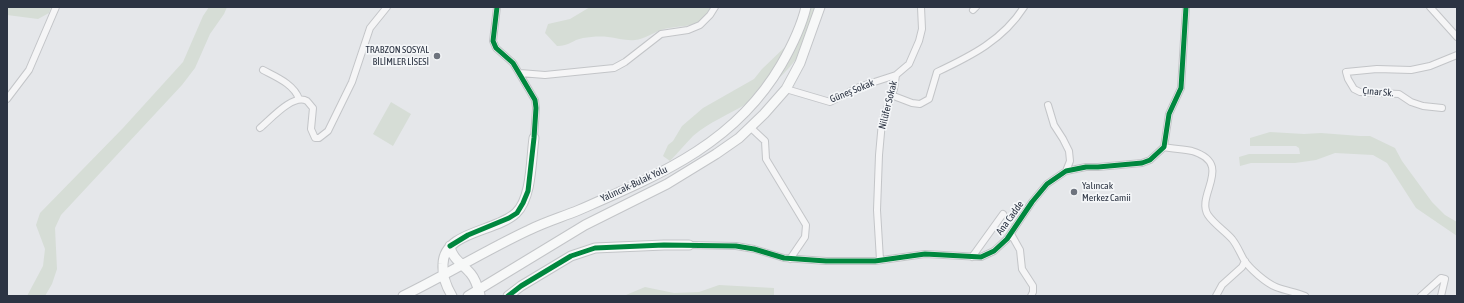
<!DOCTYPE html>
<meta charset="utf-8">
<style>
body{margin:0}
#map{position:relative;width:1464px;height:303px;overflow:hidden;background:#e5e7ea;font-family:"Asap Condensed",sans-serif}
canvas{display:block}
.frame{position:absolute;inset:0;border:8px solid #2c3443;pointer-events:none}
</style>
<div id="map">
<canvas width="1464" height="303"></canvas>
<div class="frame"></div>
</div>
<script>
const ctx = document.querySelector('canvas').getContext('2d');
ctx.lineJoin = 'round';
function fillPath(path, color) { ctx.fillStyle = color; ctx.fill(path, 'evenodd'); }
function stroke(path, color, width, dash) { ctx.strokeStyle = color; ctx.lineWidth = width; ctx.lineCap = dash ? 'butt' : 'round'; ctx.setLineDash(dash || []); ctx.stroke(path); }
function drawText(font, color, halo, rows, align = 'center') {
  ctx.font = font + ' "Asap Condensed",sans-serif'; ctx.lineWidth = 3.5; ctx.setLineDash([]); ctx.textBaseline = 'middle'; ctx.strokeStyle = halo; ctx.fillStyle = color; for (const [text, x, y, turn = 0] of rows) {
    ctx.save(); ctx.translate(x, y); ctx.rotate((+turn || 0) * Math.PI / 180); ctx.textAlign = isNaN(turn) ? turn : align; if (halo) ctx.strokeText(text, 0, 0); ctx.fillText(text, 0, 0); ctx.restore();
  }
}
fillPath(new Path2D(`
 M 7,7 L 51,7 L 49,13 L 38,19 L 7,15 Z
 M 209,7 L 227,7 L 224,14 L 210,34 L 195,68 L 182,85 L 61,215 L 55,228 L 57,269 L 52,284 L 45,296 L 27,296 L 43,266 L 45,249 L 36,225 L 40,213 L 123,128 L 183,62 L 203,16 Z
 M 590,7 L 712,7 C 697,32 684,23 661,30 C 653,33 644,39 635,40 C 626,41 617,38 608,37 C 600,36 590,37 583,38 C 572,40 570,46 557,46 L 545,33 L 548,24 L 570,19 Z
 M 811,7 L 825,7 C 814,43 780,84 748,103 C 730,114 709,122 693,136 C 685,144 678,153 670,161 L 663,156 L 668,145 L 673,141 L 682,126 L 703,108 L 754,79 L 762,69 L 786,46 L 810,11 Z
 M 391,102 L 411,114 L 393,146 L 373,134 Z
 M 1270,132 L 1304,134 L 1321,133 L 1360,136 L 1370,136 L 1395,148 L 1402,161 L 1432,202 L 1445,215 L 1457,222 L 1457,236 L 1416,208 L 1387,163 L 1373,155 L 1335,153 L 1316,160 L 1295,163 L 1251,163 L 1240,166 L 1239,157 L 1249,154 L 1300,154 L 1299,148 L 1296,146 L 1250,146 L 1250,138 Z
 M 719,285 L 774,288 L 774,296 L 615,296 L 626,295 L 645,287 L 674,293 L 699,292 Z`), '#d6ddd6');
const street = new Path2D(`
 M 497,7 L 493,41 L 496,48 L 513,63 L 535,100 L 536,108 L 534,138
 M 1430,7 L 1457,37
 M 973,10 L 976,7
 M 263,70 C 276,77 294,84 299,99
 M 520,73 L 545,75 L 614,68 L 625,62 L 661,34 L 688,30 L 700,25 L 710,15 L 715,7
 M 786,89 L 830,102 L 859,87 L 896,75
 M 891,95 L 912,103 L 920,104 L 929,99 L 937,72 C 971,56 1003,40 1024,7
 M 7,99 L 29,70 L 56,7
 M 1048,105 L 1054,125 L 1063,139 L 1069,151 L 1070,161 L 1066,171
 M 1442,108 L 1423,106 L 1411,102 L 1399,94 L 1360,92 L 1354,89 L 1348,79 L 1346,72 L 1377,69 L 1411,70 L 1430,66 L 1457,55
 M 750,127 L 765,141 L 766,159 L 806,225 L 805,237 L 790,259
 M 260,128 C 270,120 293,93 307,101 C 309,103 311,106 313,108 L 311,129 L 315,138 L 319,138 L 328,131 L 352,82 L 370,28 L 387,7
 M 1164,147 C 1173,149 1183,149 1192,151 C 1235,164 1195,195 1208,215 C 1214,224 1225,231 1232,239 C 1237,245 1240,253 1244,260 C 1250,269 1266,283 1276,287 C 1286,291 1296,292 1305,296
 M 1011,234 L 1020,250 L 1022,269 L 1033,286 L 1033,292 L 1031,296
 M 689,245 L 736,246 L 754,249 L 784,258 L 826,261 L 875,261 L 925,254 L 981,257 L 994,251 L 1007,239 L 1032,202 L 1047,184 L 1066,171 L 1086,167 L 1098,167 L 1142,163 L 1150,160 L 1164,147 L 1169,114 L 1181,88 L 1186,7
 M 972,257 L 1003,214
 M 880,260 L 877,210 L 879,155 L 882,122 L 894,89 L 896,75 L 909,64 L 919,41 L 922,29 L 921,7
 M 1216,296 L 1222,285 L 1242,267 L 1245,261
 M 1421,296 L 1441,278 L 1445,279 L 1441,296`);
const secondary = new Path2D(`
 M 450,246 C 452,259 463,264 471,274 C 476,280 478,288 480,295
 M 403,296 C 446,275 486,250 529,230 C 545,222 562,217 579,210 C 659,175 735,144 781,65 C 792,46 801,28 806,7
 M 452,296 C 446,286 442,276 443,264 C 444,231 496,232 516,213 C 532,198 531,159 534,138
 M 468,296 L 585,225 L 667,184 L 716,154 L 739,138 L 764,114 L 786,89 L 800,63 L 820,7
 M 508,296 L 521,286 L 571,256 L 595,248 L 664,245 L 689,245`);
stroke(street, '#c3c5c8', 8);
stroke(secondary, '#c3c5c8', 11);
stroke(street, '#f5f5f6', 6);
stroke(secondary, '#f7f8f8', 9);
stroke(new Path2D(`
 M 450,246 L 468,235 L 509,218 L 517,213 L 523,203 L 528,191 L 534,138 L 536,108 L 535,100 L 513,63 L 496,48 L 493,41 L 497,7
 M 508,296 L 521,286 L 571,256 L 595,248 L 664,245 L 736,246 L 754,249 L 784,258 L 826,261 L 875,261 L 925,254 L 981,257 L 994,251 L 1007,239 L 1032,202 L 1047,184 L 1066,171 L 1086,167 L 1098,167 L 1142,163 L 1150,160 L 1164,147 L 1169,114 L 1181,88 L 1186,7`), '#00873e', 5);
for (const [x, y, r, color] of [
 [437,56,4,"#6d737d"],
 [1074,192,4,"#6d737d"]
]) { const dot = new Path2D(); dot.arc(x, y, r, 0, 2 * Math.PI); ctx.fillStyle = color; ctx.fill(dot); stroke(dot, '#f4f6f8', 1.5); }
drawText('10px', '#2c3443', '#f4f6f8', [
 ["TRABZON SOSYAL",429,50],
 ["BİLİMLER LİSESİ",429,62],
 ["Yalıncak",1082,186,"left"],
 ["Merkez Camii",1082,198,"left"]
], 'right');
drawText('10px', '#2c3443', '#f4f6f8', [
 ["Güneş Sokak",852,91,-22],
 ["Çınar Sk.",1378,92,5],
 ["Nilüfer Sokak",888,105,-76],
 ["Yalıncak-Bulak Yolu",634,184,-25],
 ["Ana Cadde",1010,218,-54]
]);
</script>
